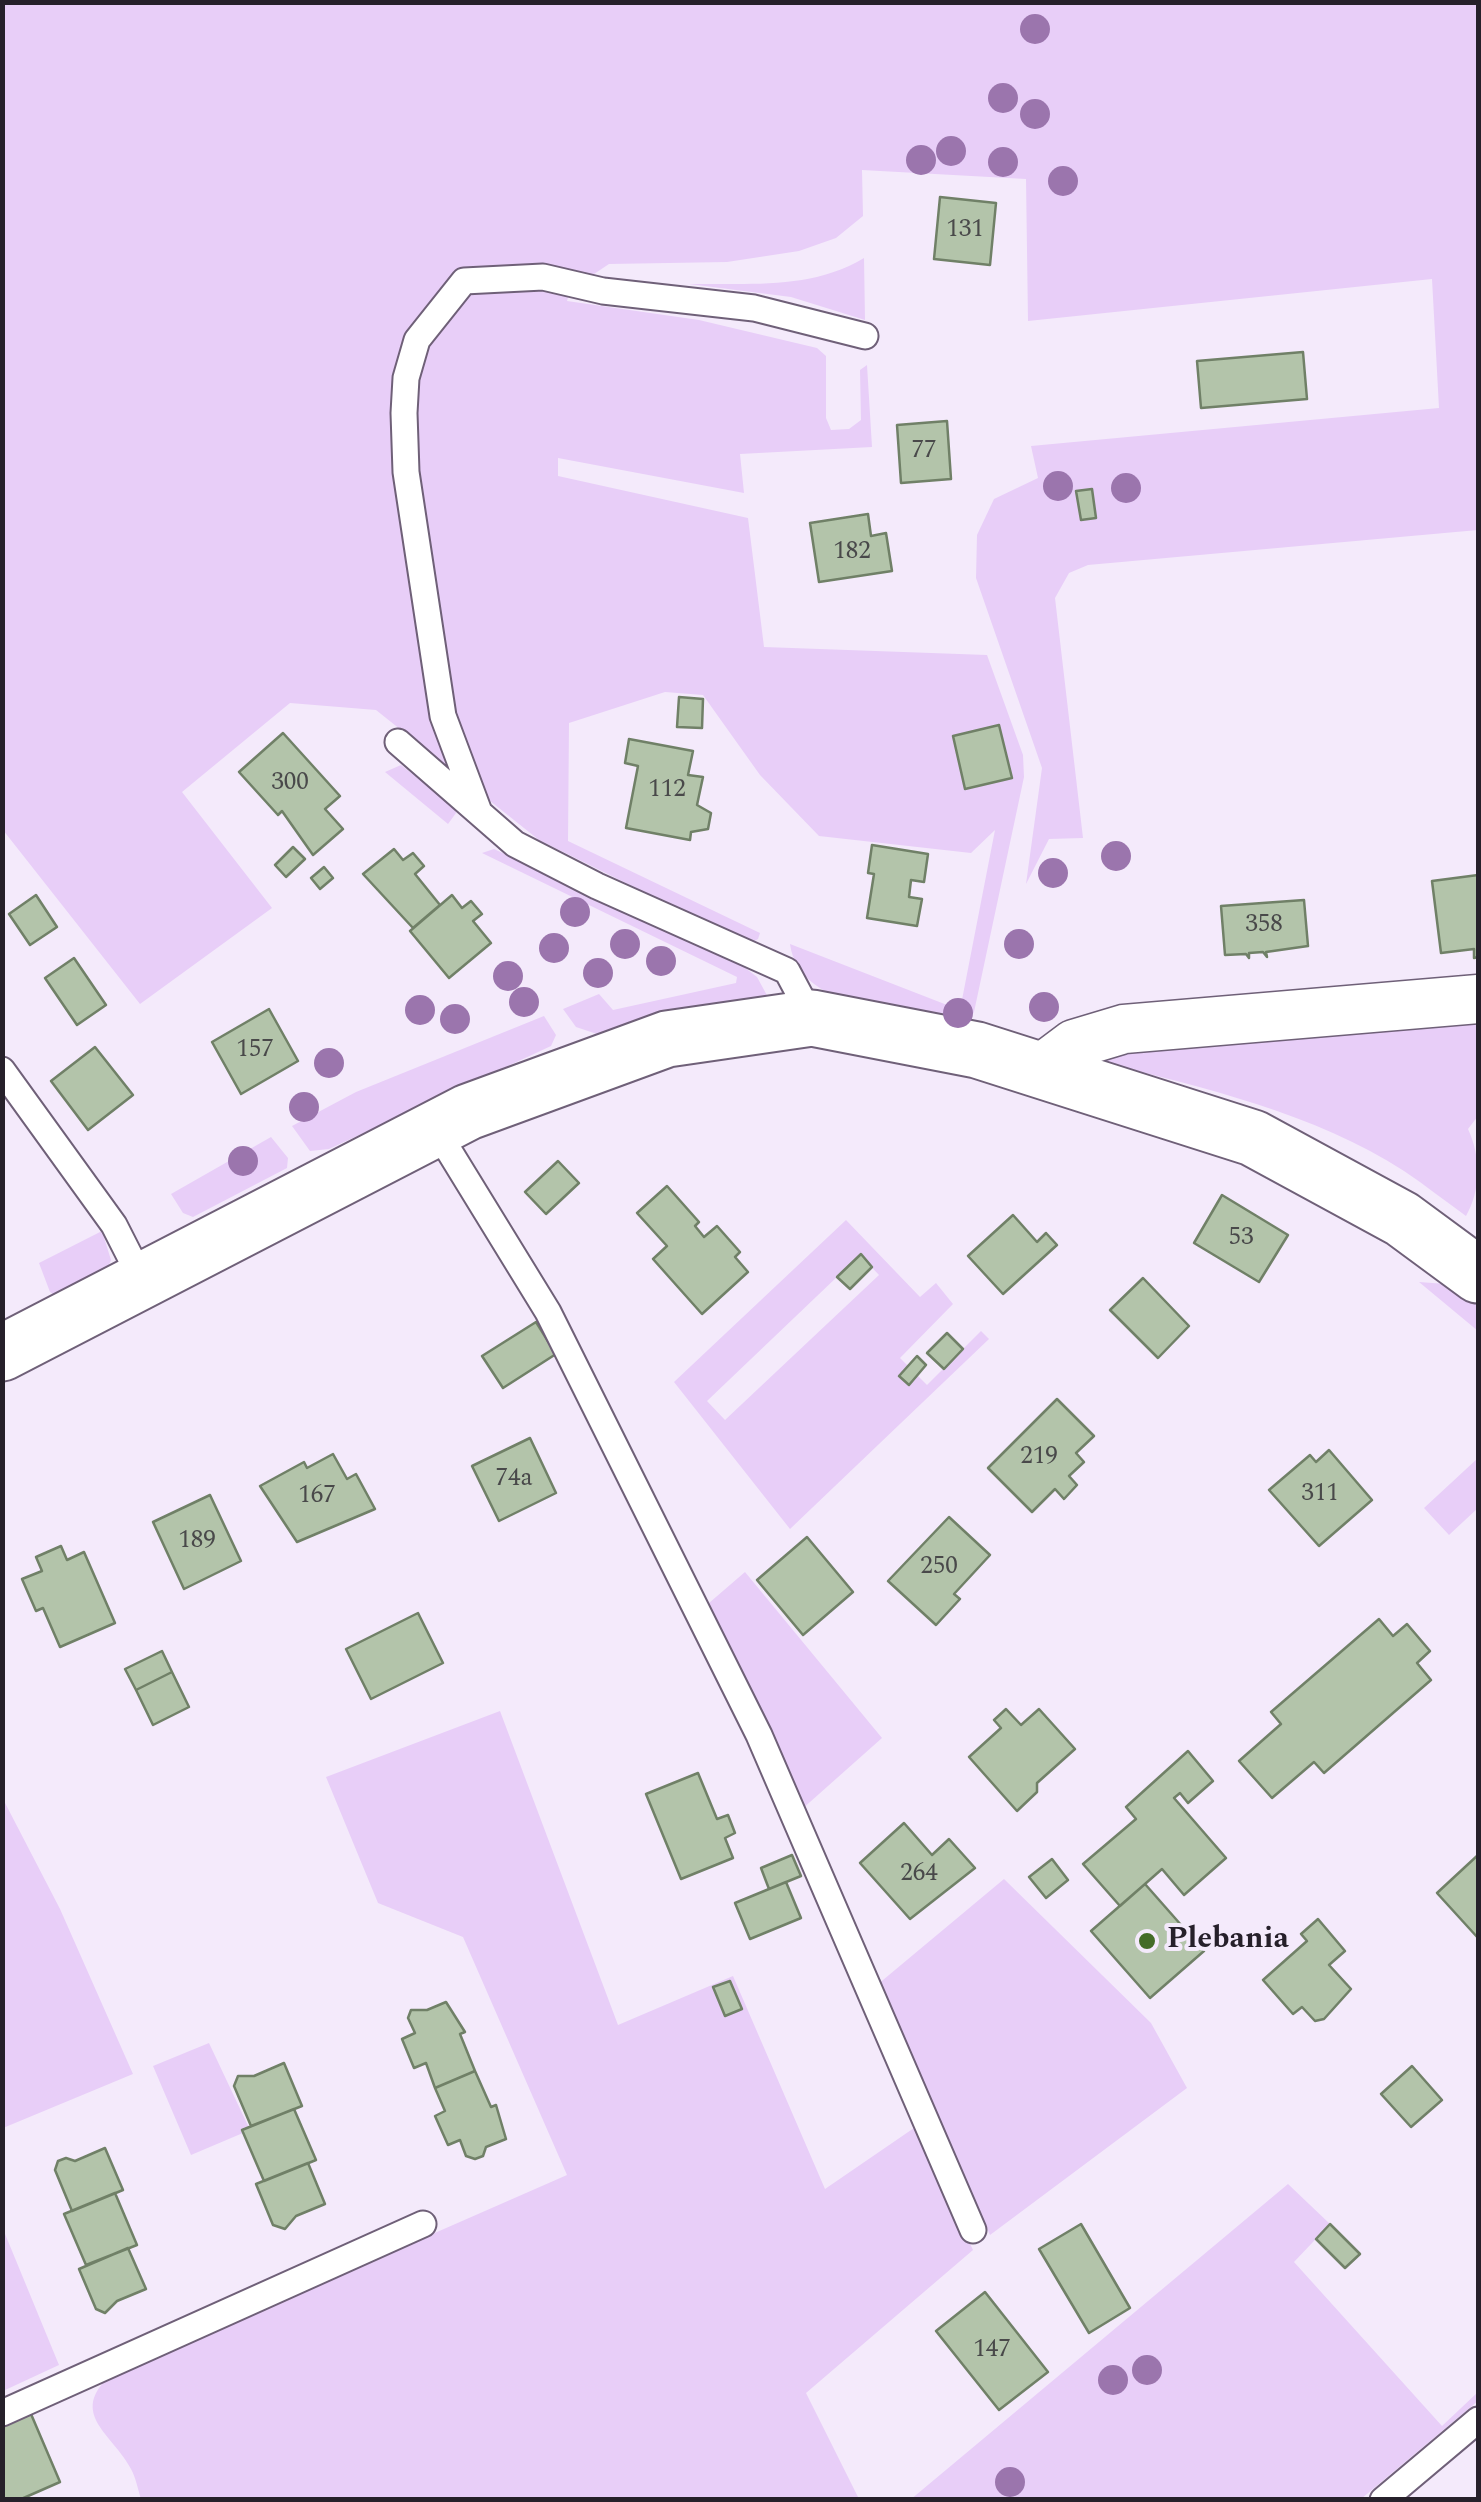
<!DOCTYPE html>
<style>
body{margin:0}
#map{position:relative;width:1481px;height:2502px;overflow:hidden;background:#f4eafb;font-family:Spectral,serif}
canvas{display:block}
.frame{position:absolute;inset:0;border:5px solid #26202a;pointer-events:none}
</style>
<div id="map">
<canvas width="1481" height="2502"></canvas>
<div class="frame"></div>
</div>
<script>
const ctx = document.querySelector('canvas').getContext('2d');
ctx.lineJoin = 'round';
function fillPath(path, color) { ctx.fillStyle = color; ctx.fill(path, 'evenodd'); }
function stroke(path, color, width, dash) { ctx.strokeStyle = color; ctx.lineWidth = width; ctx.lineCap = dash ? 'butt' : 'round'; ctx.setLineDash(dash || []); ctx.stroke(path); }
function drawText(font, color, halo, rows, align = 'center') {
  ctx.font = font + ' Spectral,serif'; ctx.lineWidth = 8; ctx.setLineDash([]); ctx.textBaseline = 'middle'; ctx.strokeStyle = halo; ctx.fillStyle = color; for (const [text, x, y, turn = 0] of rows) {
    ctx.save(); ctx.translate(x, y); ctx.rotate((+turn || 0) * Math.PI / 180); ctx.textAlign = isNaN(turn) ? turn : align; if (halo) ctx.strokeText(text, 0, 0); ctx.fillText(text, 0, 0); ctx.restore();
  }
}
fillPath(new Path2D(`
 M 3,3 L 1478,3 L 1478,530 L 1088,565 L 1069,573 L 1055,598 L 1083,838 L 1049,839 L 1026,884 L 1042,768 L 976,578 L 977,535 L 994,499 L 1038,478 L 1031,446 L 1439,408 L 1432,279 L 1028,321 L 1026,179 L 862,170 L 863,216 L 836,238 L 799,251 L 727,262 L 609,264 L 570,290 L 567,301 L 699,320 L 817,348 L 826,356 L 826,418 L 831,430 L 849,429 L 861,420 L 860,370 L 867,365 L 872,447 L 740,454 L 744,493 L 558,458 L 558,476 L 748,518 L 764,647 L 987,655 L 1023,755 L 1024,777 L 974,1012 L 967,1023 C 913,1014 799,1012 790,944 L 960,1010 L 995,830 L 971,853 L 819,836 L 760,775 L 703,695 L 665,692 L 569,723 L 568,841 L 760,933 L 758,939 L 749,944 L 539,840 L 376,710 L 290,703 L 182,792 L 272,908 L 140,1004 L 3,830 Z
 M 864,258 L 865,320 L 791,297 L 689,284 C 749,283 811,290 864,258 Z
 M 401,765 L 454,806 L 456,813 L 448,824 L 385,772 Z
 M 494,849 L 739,963 L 757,977 L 769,999 L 600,1035 L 576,1027 L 563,1009 L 599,994 L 613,1010 L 736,983 L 737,977 L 482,853 Z
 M 544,1016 L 556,1035 L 551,1046 L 329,1149 L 310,1151 L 292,1126 L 356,1092 Z
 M 1478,1019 L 1478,1116 L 1468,1129 C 1481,1157 1481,1190 1466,1216 C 1445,1201 1425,1185 1404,1171 C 1315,1113 1204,1088 1102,1062 L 1095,1053 Z
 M 271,1137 L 288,1158 L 287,1168 L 193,1217 L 183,1213 L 171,1194 Z
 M 846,1220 L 920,1297 L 936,1283 L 953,1304 L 900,1358 L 927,1385 L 981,1331 L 989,1339 L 790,1529 L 674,1382 ZM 860,1255 L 879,1275 L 725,1420 L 707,1401 Z
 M 102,1231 L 111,1260 L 106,1272 L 58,1298 L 50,1292 L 39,1263 Z
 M 1419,1282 L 1446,1284 L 1478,1302 L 1478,1331 Z
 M 1478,1458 L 1478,1508 L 1449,1535 L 1424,1508 Z
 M 745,1572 L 882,1738 L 801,1810 L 709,1603 Z
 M 500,1711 L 618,2025 L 733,1976 L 825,2189 L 914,2128 L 973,2250 L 806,2393 L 859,2499 L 141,2499 C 138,2490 136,2478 131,2469 C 114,2435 67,2414 111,2375 L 567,2175 L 463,1937 L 378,1903 L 326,1777 Z
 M 3,1799 L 60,1909 L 133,2074 L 3,2128 Z
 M 1004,1879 L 1151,2023 L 1187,2088 L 990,2235 L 877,1985 Z
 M 209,2043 L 250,2130 L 191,2155 L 153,2066 Z
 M 1288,2184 L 1330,2224 L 1294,2262 L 1442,2426 L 1478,2392 L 1478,2401 L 1361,2499 L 910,2500 Z
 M 3,2229 L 59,2365 L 3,2391 L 2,2391 Z`), '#e8cef8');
const building = new Path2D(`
 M 940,197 L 996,203 L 990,265 L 934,259 Z
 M 1303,352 L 1307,399 L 1201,408 L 1197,361 Z
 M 947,421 L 951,479 L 901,483 L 897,425 Z
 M 1092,489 L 1096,518 L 1081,520 L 1076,491 Z
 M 868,514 L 871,536 L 886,533 L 892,571 L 819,582 L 810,523 Z
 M 679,697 L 703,699 L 702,728 L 677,727 Z
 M 999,725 L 1012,778 L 965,789 L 953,736 Z
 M 283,733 L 340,796 L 325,809 L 343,829 L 313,855 L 282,811 L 278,815 L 239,772 Z
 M 629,739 L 693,751 L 688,775 L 703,777 L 697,805 L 711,813 L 708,829 L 691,832 L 690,840 L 626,828 L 638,766 L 625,763 Z
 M 872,845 L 928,854 L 924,882 L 911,880 L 909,897 L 922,899 L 917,926 L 867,918 L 874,874 L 868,873 Z
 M 293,847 L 305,859 L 286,877 L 275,865 Z
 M 394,849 L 403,860 L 413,853 L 424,866 L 415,874 L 440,905 L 413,928 L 363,874 Z
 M 324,867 L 333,878 L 320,889 L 311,878 Z
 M 1478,875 L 1478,957 L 1474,958 L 1474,949 L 1441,953 L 1432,881 Z
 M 36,895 L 57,927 L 30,945 L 9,914 Z
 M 452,895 L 462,908 L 471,901 L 482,914 L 473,921 L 491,943 L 449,978 L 410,931 Z
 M 1304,900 L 1308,946 L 1266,952 L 1267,957 L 1263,952 L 1249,953 L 1249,958 L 1246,954 L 1225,955 L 1221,906 Z
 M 74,958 L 106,1005 L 77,1025 L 45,978 Z
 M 269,1009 L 298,1061 L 241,1094 L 212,1042 Z
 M 95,1047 L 133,1095 L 88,1130 L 51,1081 Z
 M 558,1161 L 579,1183 L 546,1214 L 525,1192 Z
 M 667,1186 L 699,1222 L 695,1226 L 704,1237 L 717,1226 L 740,1252 L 735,1257 L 748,1272 L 702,1314 L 653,1259 L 667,1246 L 637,1213 Z
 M 1222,1195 L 1288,1235 L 1259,1282 L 1194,1243 Z
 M 1013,1215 L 1037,1242 L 1046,1233 L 1057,1245 L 1003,1294 L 968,1256 Z
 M 861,1254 L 872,1267 L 850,1289 L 837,1277 Z
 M 1143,1278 L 1189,1326 L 1158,1358 L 1110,1310 Z
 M 536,1322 L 556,1354 L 503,1388 L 482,1356 Z
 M 947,1333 L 963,1349 L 944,1369 L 927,1353 Z
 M 917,1356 L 926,1365 L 909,1385 L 899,1376 Z
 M 1057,1399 L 1094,1436 L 1076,1453 L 1084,1462 L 1069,1476 L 1077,1485 L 1064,1499 L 1055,1489 L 1032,1512 L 988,1468 Z
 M 530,1438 L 556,1493 L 499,1521 L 472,1466 Z
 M 1329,1450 L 1372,1500 L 1319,1546 L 1269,1490 L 1310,1455 L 1316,1462 Z
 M 333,1454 L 347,1479 L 356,1474 L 375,1509 L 297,1542 L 260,1486 L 304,1462 L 307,1468 Z
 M 210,1495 L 241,1561 L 184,1589 L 153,1522 Z
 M 949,1517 L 990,1555 L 954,1594 L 960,1599 L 936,1625 L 888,1581 Z
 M 807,1537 L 853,1592 L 803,1635 L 757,1580 Z
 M 61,1546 L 67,1560 L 84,1552 L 115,1623 L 60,1647 L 43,1608 L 36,1611 L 22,1579 L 42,1571 L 36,1557 Z
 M 418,1613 L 443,1663 L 371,1699 L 346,1649 Z
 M 1379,1619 L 1393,1636 L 1407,1624 L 1430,1651 L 1417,1663 L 1431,1680 L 1324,1773 L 1314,1762 L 1272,1798 L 1239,1761 L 1281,1724 L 1271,1712 Z
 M 162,1651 L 172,1672 L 136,1690 L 125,1669 Z
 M 172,1672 L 189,1707 L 153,1725 L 136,1690 Z
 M 1006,1709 L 1021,1725 L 1039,1709 L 1075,1749 L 1037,1783 L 1037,1792 L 1017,1811 L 969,1757 L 1001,1728 L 994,1720 Z
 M 1188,1751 L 1213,1781 L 1188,1803 L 1180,1793 L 1174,1798 L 1226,1858 L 1184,1895 L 1162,1869 L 1120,1906 L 1083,1864 L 1136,1819 L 1126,1807 Z
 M 698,1773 L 717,1819 L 728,1815 L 735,1833 L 725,1838 L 733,1858 L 681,1879 L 646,1794 Z
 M 904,1823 L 932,1855 L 949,1839 L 975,1868 L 910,1919 L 860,1863 Z
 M 792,1855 L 801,1876 L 769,1889 L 761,1868 Z
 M 1478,1855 L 1478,1938 L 1437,1893 Z
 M 1052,1859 L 1068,1880 L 1046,1898 L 1029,1877 Z
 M 786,1882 L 801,1918 L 750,1939 L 735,1903 Z
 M 1145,1884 L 1204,1951 L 1150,1998 L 1091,1931 Z
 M 1318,1919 L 1345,1951 L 1329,1965 L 1351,1989 L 1324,2019 L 1315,2021 L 1302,2007 L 1293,2014 L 1263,1980 L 1307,1941 L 1301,1934 Z
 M 730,1981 L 742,2009 L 725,2016 L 713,1987 Z
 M 446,2002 L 465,2032 L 460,2034 L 475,2071 L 435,2088 L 426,2063 L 414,2068 L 402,2039 L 415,2033 L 408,2018 L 411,2010 L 427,2010 Z
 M 284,2063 L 302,2106 L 251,2126 L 234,2086 L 238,2076 L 254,2076 Z
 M 1412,2066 L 1442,2100 L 1411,2127 L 1381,2094 Z
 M 475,2071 L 491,2107 L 496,2105 L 506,2139 L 486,2147 L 483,2156 L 475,2159 L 466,2156 L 460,2140 L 448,2145 L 435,2116 L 445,2111 L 435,2088 Z
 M 294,2109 L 316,2160 L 264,2181 L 242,2130 Z
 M 105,2148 L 123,2190 L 72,2211 L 55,2170 L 58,2161 L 66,2158 L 75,2161 Z
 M 308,2163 L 325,2204 L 296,2216 L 285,2229 L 273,2225 L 256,2184 Z
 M 115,2193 L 137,2245 L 86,2265 L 64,2214 Z
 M 1081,2224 L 1130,2308 L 1089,2333 L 1039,2249 Z
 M 1330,2224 L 1360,2254 L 1345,2268 L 1316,2239 Z
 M 128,2248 L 146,2289 L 117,2301 L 105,2313 L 96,2309 L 79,2269 Z
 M 985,2292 L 1048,2372 L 999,2410 L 936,2331 Z
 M 31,2414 L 60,2482 L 19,2500 L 2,2500 L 2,2426 Z`);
fillPath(building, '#b3c4aa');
stroke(building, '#708067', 2.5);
const service = new Path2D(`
 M 398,742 L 515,844 L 597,886 L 787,971 L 812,1018
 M 479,812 L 443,716 L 406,472 L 404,413 L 406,378 L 417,340 L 464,281 L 543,277 L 603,291 L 754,308 L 865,336
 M 2,1070 L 114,1225 L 143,1282
 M 435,1128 L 548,1312 L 759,1735 L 973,2230
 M 2,2413 L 423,2224
 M 1383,2500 L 1478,2420`);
const minor = new Path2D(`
 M 1042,1068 L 1074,1044 L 1124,1029 L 1478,999`);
const tertiary = new Path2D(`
 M 2,1353 L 468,1112 L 667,1039 L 812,1018 L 977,1050 L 1253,1138 L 1402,1219 L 1478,1275`);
stroke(service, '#6f6078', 29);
stroke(minor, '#6f6078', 51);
stroke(tertiary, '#6f6078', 59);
stroke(service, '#fff', 25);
stroke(minor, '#fff', 48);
stroke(tertiary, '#fff', 55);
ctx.fillStyle = '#9b75ad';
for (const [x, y] of [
 [1035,29],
 [1003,98],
 [1035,114],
 [951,151],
 [921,160],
 [1003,162],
 [1063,181],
 [1058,486],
 [1126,488],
 [1116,856],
 [1053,873],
 [575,912],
 [625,944],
 [1019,944],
 [554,948],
 [661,961],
 [598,973],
 [508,976],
 [524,1002],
 [1044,1007],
 [420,1010],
 [958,1013],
 [455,1019],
 [329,1063],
 [304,1107],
 [243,1161],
 [1147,2370],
 [1113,2380],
 [1010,2482]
]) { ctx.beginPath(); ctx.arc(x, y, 15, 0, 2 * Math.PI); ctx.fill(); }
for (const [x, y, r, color] of [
 [1147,1941,10,"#446c28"]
]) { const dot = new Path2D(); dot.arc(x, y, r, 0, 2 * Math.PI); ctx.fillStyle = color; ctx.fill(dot); stroke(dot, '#f4eafb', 4); }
drawText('25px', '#49494a', null, [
 ["131",965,231],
 ["77",924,452],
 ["182",852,553],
 ["300",290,784],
 ["112",667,791],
 ["358",1264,926],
 ["157",255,1051],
 ["53",1241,1239],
 ["219",1039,1458],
 ["74a",514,1480],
 ["311",1320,1495],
 ["167",317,1497],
 ["189",197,1542],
 ["250",939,1568],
 ["264",919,1875],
 ["147",992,2351]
]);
drawText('bold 30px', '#26202a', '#f4eafb', [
 ["Plebania",1167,1941]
], 'left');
</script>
